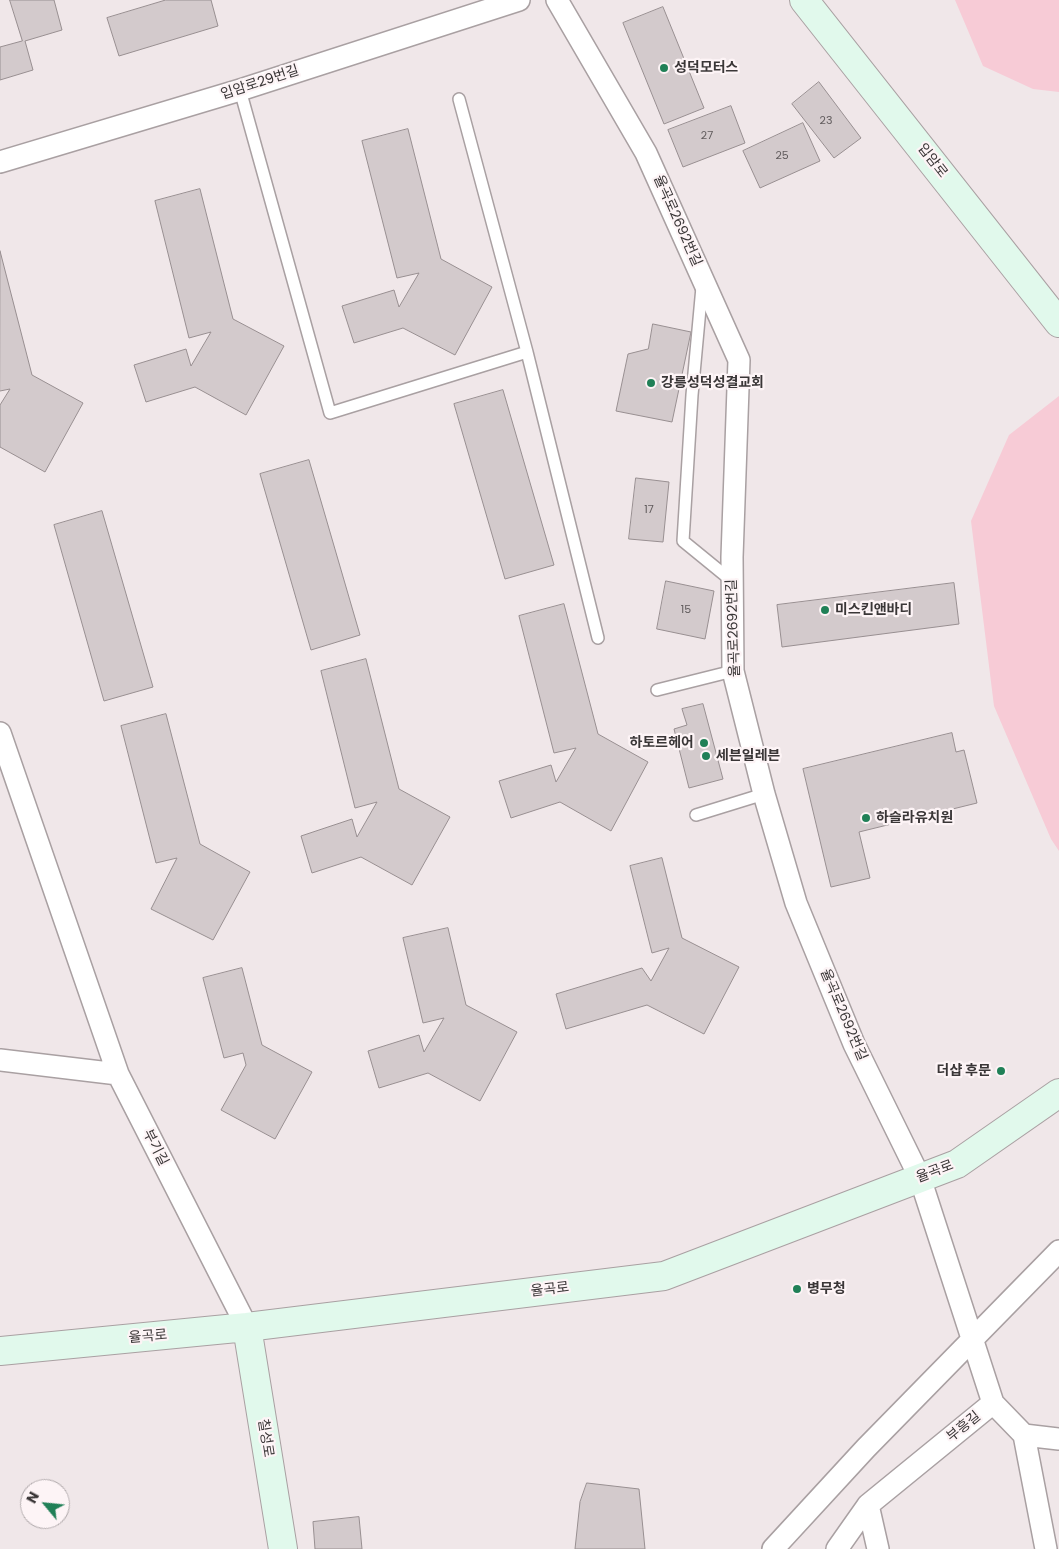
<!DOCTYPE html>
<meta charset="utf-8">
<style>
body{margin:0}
#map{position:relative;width:1059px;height:1549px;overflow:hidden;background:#f0e7e9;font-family:Poppins,sans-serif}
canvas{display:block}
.north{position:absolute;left:20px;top:1479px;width:50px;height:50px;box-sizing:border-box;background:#fdf4f6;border:1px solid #afa8aa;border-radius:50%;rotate:298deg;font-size:14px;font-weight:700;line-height:20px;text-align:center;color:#3a3637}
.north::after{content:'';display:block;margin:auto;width:18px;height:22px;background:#208057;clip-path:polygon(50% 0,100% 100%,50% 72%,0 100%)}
</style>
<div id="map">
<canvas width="1059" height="1549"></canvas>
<div class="north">N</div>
</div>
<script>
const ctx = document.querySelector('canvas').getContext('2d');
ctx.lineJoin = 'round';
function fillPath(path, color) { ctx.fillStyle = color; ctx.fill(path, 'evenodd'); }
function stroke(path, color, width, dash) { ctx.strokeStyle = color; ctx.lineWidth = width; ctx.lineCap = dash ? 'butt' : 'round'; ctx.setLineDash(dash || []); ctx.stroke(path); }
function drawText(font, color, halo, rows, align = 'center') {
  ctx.font = font + ' Poppins,"Noto Sans KR",sans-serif'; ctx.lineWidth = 4.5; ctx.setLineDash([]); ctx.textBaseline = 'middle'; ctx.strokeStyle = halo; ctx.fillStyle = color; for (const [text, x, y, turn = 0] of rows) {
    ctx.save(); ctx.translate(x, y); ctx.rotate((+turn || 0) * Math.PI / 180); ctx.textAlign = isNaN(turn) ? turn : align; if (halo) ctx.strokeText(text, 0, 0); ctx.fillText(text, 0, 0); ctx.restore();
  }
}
fillPath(new Path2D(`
 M 955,0 L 1059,0 L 1059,92 L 1033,89 L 983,66 Z
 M 1059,396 L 1059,851 L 1051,839 L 994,706 L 971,521 L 1009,435 Z`), '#f7cbd6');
const building = new Path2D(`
 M 10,0 L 54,0 L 62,30 L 25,41 L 33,70 L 0,80 L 0,47 L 22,41 Z
 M 166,0 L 211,0 L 218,26 L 119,56 L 107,18 Z
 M 663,7 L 704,108 L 664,124 L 623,23 Z
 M 819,82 L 861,138 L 834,158 L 792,104 Z
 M 731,106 L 745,143 L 683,167 L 668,130 Z
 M 803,123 L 820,161 L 760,188 L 743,151 Z
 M 408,129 L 441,259 L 492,287 L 455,355 L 403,328 L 354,343 L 342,306 L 394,290 L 399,307 L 419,273 L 397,278 L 362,141 Z
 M 200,189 L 233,319 L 284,346 L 246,415 L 195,387 L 146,402 L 134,365 L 186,349 L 191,366 L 211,332 L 189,338 L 155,201 Z
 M 0,251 L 32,375 L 83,403 L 45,472 L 0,447 L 0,405 L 10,389 L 0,391 Z
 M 653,324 L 691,332 L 672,422 L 616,411 L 628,354 L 648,349 Z
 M 503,390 L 554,565 L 505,579 L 454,404 Z
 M 309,460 L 360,635 L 311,650 L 260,474 Z
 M 636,478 L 669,482 L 663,542 L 629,539 Z
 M 102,511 L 153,687 L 104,701 L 54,525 Z
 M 666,581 L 714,591 L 705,639 L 657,629 Z
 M 954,583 L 959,624 L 782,647 L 777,605 Z
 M 564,604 L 598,734 L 648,762 L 611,831 L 560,802 L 511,818 L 499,781 L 551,765 L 556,782 L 576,748 L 554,753 L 519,616 Z
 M 366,659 L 399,789 L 450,817 L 412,885 L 361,857 L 312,873 L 301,836 L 352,819 L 357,837 L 377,802 L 355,808 L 321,671 Z
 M 703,704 L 723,779 L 689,788 L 674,729 L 687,725 L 682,709 Z
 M 166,714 L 200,844 L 250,872 L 213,940 L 151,909 L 177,858 L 156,863 L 121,726 Z
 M 952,733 L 956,752 L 964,750 L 977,803 L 859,832 L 870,878 L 831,887 L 803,769 Z
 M 662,858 L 682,938 L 739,967 L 704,1034 L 647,1005 L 566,1029 L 556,994 L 642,968 L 651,981 L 669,948 L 652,953 L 630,866 Z
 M 448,928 L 466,1005 L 517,1032 L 480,1101 L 428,1073 L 379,1088 L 368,1051 L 419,1035 L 424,1052 L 444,1018 L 423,1023 L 403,938 Z
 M 242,968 L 262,1045 L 312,1072 L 275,1139 L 221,1110 L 246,1065 L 243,1053 L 224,1058 L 203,978 Z
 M 587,1483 L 639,1489 L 645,1549 L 575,1549 L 580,1502 Z
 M 359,1517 L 362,1549 L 315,1549 L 313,1522 Z`);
fillPath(building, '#d3cacc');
stroke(building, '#988f91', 1);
const lane = new Path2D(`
 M 240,90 L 330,413 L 527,352 L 459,99
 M 702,287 L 692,395 L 683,541 L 732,581
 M 527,352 L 598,638
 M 657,690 L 733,671
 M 696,815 L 764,794`);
const street = new Path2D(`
 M 557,0 L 646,153 L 739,360 L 732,557 L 733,671 L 764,794 L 796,903 L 854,1044 L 920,1178 L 993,1403
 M 0,162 L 240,90 L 519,0
 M 0,733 L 118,1074
 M 0,1060 L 118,1074 L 247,1327
 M 1024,1435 L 1059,1439
 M 773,1549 L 866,1448 L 1059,1251
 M 837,1549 L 868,1505
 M 878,1549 L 868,1505 L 993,1403 L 1024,1435 L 1046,1549`);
const secondary = new Path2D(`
 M 804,0 L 1059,323
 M 247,1327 L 283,1549
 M 0,1351 L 247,1327 L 664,1276 L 957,1164 L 1059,1093`);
stroke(lane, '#a9a0a2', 14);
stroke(street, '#a9a0a2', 24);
stroke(secondary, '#a9a0a2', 30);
stroke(lane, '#fff', 11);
stroke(street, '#fff', 21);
stroke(secondary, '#e1f9ec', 28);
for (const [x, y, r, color] of [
 [664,68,5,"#208057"],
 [651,383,5,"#208057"],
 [825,610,5,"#208057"],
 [704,743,5,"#208057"],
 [706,756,5,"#208057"],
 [866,818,5,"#208057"],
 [1001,1071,5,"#208057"],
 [797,1289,5,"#208057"]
]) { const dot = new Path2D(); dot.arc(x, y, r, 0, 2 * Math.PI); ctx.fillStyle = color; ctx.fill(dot); stroke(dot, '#fdf4f6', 2); }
drawText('11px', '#605b5c', null, [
 ["23",826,121],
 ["27",707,136],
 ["25",782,156],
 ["17",649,510],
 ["15",686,610]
]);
drawText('bold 14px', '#3a3637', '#fdf4f6', [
 ["성덕모터스",674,68],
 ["강릉성덕성결교회",661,383],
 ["미스킨앤바디",835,610],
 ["하토르헤어",694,743,"right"],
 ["세븐일레븐",716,756],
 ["하슬라유치원",876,818],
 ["더샵 후문",991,1071,"right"],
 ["병무청",807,1289]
], 'left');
drawText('14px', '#3a3637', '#fdf4f6', [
 ["입암로29번길",260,83,-18],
 ["입암로",932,161,52],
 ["율곡로2692번길",677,221,66],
 ["율곡로2692번길",734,628,-92],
 ["율곡로2692번길",843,1015,67],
 ["부기길",155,1148,63],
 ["율곡로",935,1172,-21],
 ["율곡로",550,1290,-7],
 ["율곡로",148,1337,-5],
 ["부흥길",964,1427,-39],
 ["칠성로",265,1438,81]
]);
</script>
